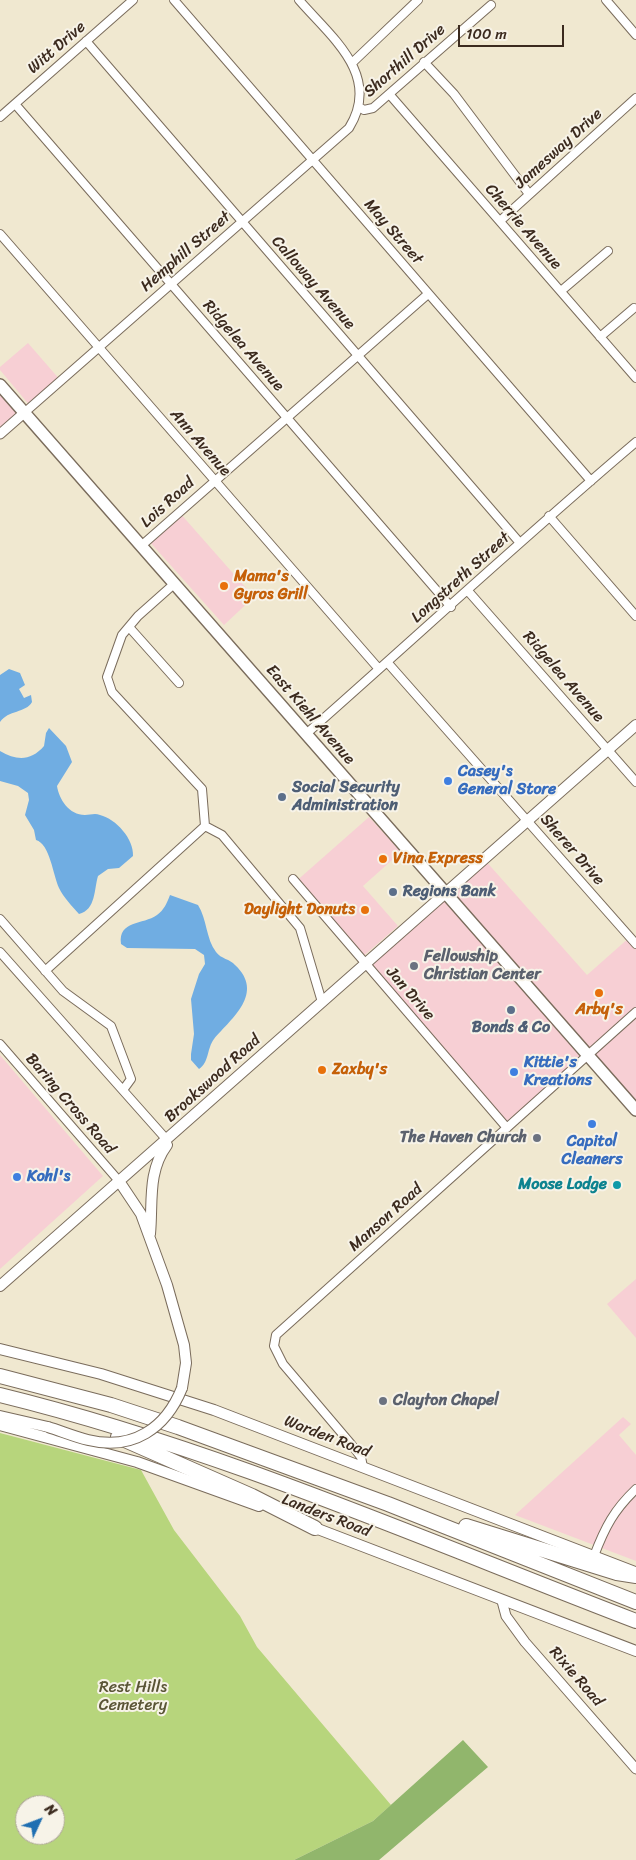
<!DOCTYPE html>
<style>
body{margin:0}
#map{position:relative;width:636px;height:1860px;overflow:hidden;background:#f0e8d0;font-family:Sriracha,sans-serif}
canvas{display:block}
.north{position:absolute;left:15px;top:1795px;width:50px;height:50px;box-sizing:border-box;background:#f7f3e8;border:1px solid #aca397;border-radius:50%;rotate:47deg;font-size:14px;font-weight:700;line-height:20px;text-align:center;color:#3b2a1e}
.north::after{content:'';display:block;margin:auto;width:18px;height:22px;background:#1f6fb2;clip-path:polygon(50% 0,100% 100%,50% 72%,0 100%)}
.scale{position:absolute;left:458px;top:25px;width:106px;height:22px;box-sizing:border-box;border:2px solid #3b2a1e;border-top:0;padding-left:6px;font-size:15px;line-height:18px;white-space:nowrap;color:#3b2a1e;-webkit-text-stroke:4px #f7f3e8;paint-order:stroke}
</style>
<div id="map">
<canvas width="636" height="1860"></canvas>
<div class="north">N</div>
<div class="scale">100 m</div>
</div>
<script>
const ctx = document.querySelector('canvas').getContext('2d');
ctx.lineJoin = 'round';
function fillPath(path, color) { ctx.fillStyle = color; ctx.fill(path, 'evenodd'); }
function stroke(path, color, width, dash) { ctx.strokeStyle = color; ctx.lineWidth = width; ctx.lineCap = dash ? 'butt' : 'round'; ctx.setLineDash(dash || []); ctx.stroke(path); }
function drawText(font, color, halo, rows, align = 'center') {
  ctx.font = font + ' Sriracha,sans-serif'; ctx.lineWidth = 4; ctx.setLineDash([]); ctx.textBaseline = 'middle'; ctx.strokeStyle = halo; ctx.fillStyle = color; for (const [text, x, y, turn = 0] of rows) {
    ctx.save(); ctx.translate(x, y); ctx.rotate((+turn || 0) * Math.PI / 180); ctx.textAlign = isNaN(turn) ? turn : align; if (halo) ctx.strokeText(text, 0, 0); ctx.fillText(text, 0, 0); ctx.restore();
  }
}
fillPath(new Path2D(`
 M 28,343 L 61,381 L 31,407 L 0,370 L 0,367 Z
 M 0,385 L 24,413 L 0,434 Z
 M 179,512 L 254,597 L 224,625 L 148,540 Z
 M 369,817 L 401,852 L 363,886 L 398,926 L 360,959 L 293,884 Z
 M 484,859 L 587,975 L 630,937 L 636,944 L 636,1110 L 587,1055 L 507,1128 L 363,966 Z
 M 0,1055 L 103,1176 L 0,1269 Z
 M 636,1279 L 636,1338 L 607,1304 Z
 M 623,1417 L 631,1424 L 619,1435 L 636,1455 L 636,1561 L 515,1515 Z`), '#f7cfd4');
fillPath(new Path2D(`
 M 0,1433 L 141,1470 L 174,1530 L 240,1616 L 257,1647 L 391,1805 L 373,1821 L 294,1860 L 0,1860 ZM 25,1805 L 55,1805 L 55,1835 L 25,1835 Z`), '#b7d57c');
fillPath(new Path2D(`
 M 463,1740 L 488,1767 L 379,1860 L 294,1860 L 373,1821 Z`), '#91b66c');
fillPath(new Path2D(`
 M 9,669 L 20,673 L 25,685 L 19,689 L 24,698 L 31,695 L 32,702 C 26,713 8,710 0,722 L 0,675 Z
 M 49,728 L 66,746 L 72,762 L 57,786 C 59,799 69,815 85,815 C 90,815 95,813 100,815 C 116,819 134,839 133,856 L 119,868 L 108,869 L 98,876 C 94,889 96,910 79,914 C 72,906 64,898 59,888 C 53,875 50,844 36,840 L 34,830 L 25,815 L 29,800 L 28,793 L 18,786 L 0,781 L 0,751 C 17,761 31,761 44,746 L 46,733 Z
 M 170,895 L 198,905 C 207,919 206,939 216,952 C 221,959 230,959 235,965 C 265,993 232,1018 214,1039 C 207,1048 209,1063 199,1069 L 191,1060 L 191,1054 L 194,1034 L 191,999 L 199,974 L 205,964 L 204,955 L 195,949 L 127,948 L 121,944 C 118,920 143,925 157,915 C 164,910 167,903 170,895 Z`), '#70ade2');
const minor = new Path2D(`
 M 174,0 L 591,481
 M 606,0 L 636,35
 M 86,41 L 520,543
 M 353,62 L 418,0
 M 424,62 L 454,94 L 529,194
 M 390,95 L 636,378
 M 15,104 L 451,607
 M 359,107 L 364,110 L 373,108 L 491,5
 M 0,117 L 133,0
 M 500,221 L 636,98
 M 0,234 L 379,669
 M 561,291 L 608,251
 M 600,337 L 634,308
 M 24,413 L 349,128 C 382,75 331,37 299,0
 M 549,516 L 636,616
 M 141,546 L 428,294
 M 174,584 L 138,616 L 122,635 L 107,677 L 112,692 L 202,789 L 205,826 L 222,835 L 300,928 L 322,1002
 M 468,591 L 636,782
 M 129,627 L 179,683
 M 387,662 L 636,944
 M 306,734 C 416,637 524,537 636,442
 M 293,879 L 507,1128
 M 0,919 L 63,991 L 111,1026 L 131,1079 L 123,1090
 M 0,952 L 167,1140
 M 45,971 L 205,826
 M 0,1044 L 119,1181
 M 363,1467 L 361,1457 L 351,1444 L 283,1364 L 274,1346 L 276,1335 L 636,1012
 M 594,1556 C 605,1527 614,1510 636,1489`);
const tertiary = new Path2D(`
 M 0,434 L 24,413
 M 502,1601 L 506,1616 L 525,1642 L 636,1769`);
const secondary = new Path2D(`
 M 119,1181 L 141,1214 L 167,1285 L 184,1345 L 186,1363 L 182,1388
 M 150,1234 C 153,1203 147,1172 167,1145
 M 0,1286 L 636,725
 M 0,1349 L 101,1374 L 214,1410 L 635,1572
 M 0,1416 L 48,1427
 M 0,1425 L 137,1462 L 259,1506
 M 310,1526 L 636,1651`);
const primary = new Path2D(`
 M 0,385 L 636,1110`);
const motorway = new Path2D(`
 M 0,1376 L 111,1405 L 178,1427 L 388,1504 L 636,1602
 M 0,1395 C 217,1448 427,1541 636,1621
 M 118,1437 L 252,1496 L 315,1528
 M 466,1526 L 617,1573 L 636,1576`);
stroke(minor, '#7a6c5c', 10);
stroke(tertiary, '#7a6c5c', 11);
stroke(secondary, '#7a6c5c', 12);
stroke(primary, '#7a6c5c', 14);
stroke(motorway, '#7a6c5c', 16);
stroke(minor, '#fff', 8);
stroke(tertiary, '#fff', 9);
stroke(secondary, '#fff', 10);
stroke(primary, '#fff', 11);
stroke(motorway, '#fff', 14);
const secondaryBridge = new Path2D(`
 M 48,1427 C 61,1431 75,1437 88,1440 C 133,1451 166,1428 182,1388`);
stroke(secondaryBridge, '#7a6c5c', 12, []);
stroke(secondaryBridge, '#fff', 10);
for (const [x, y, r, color] of [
 [224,586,5,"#e8710a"],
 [448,781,5,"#3f7fe0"],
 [282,797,5,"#5c6f8a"],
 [383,859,5,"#e8710a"],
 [393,892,5,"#5c6f8a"],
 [365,910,5,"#e8710a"],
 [414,966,5,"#6b7280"],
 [599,993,5,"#e8710a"],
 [511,1010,5,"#5c6f8a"],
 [322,1070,5,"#e8710a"],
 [514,1072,5,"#3f7fe0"],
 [592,1124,5,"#3f7fe0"],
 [537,1138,5,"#6b7280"],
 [17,1177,5,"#3f7fe0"],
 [617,1185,5,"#0f9aa8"],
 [383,1401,5,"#6b7280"]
]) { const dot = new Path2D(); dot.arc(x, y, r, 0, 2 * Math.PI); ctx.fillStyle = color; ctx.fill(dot); stroke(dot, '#f7f3e8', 2); }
drawText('16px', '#3b2a1e', '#f7f3e8', [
 ["Witt Drive",57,48,-41],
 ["Shorthill Drive",405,61,-41],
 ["Jamesway Drive",559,149,-42],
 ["Cherrie Avenue",523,227,49],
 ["May Street",393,232,49],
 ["Hemphill Street",186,252,-41],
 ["Calloway Avenue",313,283,49],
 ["Ridgelea Avenue",243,346,49],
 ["Ann Avenue",200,443,49],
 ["Lois Road",168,503,-42],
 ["Longstreth Street",461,578,-42],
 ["Ridgelea Avenue",563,677,49],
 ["East Kiehl Avenue",310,715,49],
 ["Sherer Drive",572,850,49],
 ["Jan Drive",410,994,49],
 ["Brookswood Road",213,1079,-42],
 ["Baring Cross Road",70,1104,49],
 ["Manson Road",386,1218,-42],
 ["Warden Road",327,1437,21],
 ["Landers Road",326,1516,21],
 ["Rixie Road",576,1677,49]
]);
drawText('bold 16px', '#c56008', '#f7f3e8', [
 ["Mama's",234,577],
 ["Gyros Grill",234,595],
 ["Vina Express",393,859],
 ["Daylight Donuts",355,910,"right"],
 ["Arby's",599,1010,"center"],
 ["Zaxby's",332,1070]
], 'left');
drawText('bold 16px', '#366cbe', '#f7f3e8', [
 ["Casey's",458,772],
 ["General Store",458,790],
 ["Kittie's",524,1063],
 ["Kreations",524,1081],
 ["Capitol",592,1142,"center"],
 ["Cleaners",592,1160,"center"],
 ["Kohl's",27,1177]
], 'left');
drawText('bold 16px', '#4e5e75', '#f7f3e8', [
 ["Social Security",292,788],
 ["Administration",292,806],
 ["Regions Bank",403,892],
 ["Bonds & Co",511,1028,"center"]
], 'left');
drawText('bold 16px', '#5b616d', '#f7f3e8', [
 ["Fellowship",424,957],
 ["Christian Center",424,975],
 ["The Haven Church",527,1138,"right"],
 ["Clayton Chapel",393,1401]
], 'left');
drawText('bold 16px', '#0d838f', '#f7f3e8', [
 ["Moose Lodge",607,1185]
], 'right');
drawText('16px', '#5a5536', '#f7f3e8', [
 ["Rest Hills",133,1688],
 ["Cemetery",133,1706]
]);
</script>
